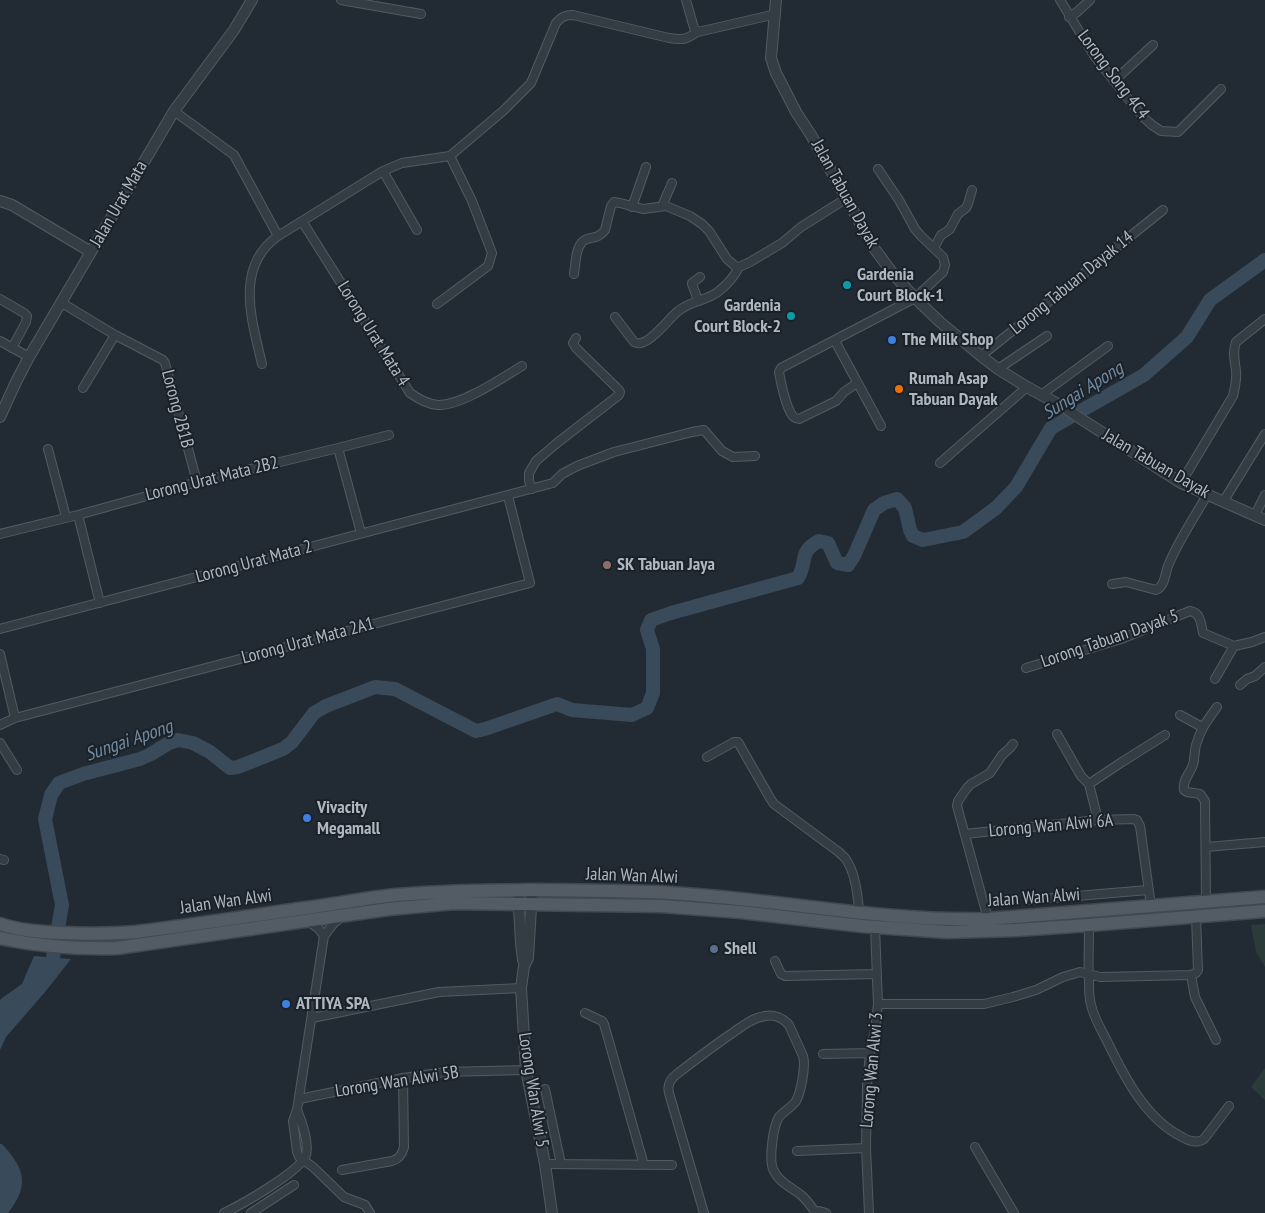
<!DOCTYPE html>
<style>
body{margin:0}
canvas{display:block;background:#222b33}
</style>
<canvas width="1265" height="1213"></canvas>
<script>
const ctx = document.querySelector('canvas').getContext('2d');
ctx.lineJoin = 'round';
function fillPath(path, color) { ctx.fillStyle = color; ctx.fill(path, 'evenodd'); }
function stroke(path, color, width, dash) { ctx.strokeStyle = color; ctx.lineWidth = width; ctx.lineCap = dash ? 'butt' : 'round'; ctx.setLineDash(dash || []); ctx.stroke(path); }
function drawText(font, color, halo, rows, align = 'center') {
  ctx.font = font + ' "PT Sans Narrow",sans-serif'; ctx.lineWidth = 4; ctx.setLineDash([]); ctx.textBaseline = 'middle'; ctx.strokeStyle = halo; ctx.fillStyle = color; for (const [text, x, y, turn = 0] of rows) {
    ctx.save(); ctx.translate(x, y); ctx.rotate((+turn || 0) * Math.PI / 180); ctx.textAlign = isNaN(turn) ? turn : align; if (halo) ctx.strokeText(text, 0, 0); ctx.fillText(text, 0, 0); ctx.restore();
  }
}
fillPath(new Path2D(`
 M 1265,924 L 1265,967 L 1256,952 L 1251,925 Z
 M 1265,1068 L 1265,1100 L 1251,1087 Z`), '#2a3b39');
fillPath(new Path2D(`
 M 34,956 L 71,959 L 45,992 L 6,1037 L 0,1050 L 0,1000 L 2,998 L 22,984 Z
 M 0,1144 L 2,1144 C 25,1169 30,1185 8,1213 L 0,1213 Z`), '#394a5a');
stroke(new Path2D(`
 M 47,973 L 51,969 L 62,905 L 45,819 L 51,795 L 59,783 L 83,774 L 140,759 L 151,754 L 169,743 L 178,740 L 193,743 L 210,752 L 230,768 L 238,767 L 283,749 L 292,742 L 314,713 L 326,706 L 375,687 L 395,689 L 476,731 L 485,729 L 557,704 L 572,710 L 632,715 L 647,708 L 653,693 L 653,649 L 647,630 L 651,620 L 671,613 L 798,578 C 808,561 798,552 819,541 L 828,543 L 837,563 L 848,565 L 854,556 L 874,510 L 884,503 L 897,499 L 905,508 L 910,530 L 913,536 L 923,540 L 963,532 L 996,508 L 1016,487 L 1051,428 L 1144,375 L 1187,337 L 1210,300 L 1265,260`), '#394a5a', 14);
const minor = new Path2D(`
 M 341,0 L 421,14
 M 686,0 L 694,28 L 698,32 L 776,14
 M 1060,0 L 1095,57 L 1142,116 L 1152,125 L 1161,131 L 1178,132 L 1221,89
 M 1069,17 L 1077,12 L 1090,0
 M 1114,81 L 1153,45
 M 174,111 L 234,155 L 278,236 L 383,171 L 402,163 L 450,156 L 503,111 L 531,83 L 556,23 C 561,17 565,15 573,15 L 669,38 C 682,40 686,40 697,32
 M 383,171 L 417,230
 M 662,206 L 672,183
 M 632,207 L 646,167
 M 302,221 L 410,393 C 419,399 427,404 438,405 C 461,406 502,378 522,366
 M 934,248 L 941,235 L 946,232 L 950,229 L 958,214 L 966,208 L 968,204 L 972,190
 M 574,274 C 576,263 575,243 587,239 C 595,237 600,237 605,230 L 611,206 L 614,202 L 620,203 L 643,209 L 666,206 L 690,216 L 702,224 L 709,231 L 727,259 L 735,266 L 739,267 L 750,262 L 782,243 L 801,227 L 847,198
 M 0,299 L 24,313 L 27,316 L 26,322 L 12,348
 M 698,300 L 692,284 L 692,283 L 700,277
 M 62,303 L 115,335 L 163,360 L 165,363 L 197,482
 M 437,304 L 488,266 L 492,253 L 472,201 L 450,156
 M 615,317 L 634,342 C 637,343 638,344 641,343 C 652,341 668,320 677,312 C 690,300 708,301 719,291 C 728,284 734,277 739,267
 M 0,341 L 29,357
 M 835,341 L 881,426
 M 981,356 L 1163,210
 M 262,364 C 252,321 234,267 278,236
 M 998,369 L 1047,336
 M 857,383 L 844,392 L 836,401 L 799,419 C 795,418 794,418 792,415 C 786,406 781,383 779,372 L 781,368 L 915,298 L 943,272 L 945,265 L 943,257 L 921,236 L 915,229 L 899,200 L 878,169
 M 83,388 L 115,335
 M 1041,395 L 1108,346
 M 338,448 L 389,435
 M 48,449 L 66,517
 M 940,463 L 1027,387
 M 1181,483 L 1233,396 C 1235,388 1237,380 1236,371 C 1235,361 1232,352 1236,342 L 1265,319
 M 532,489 L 529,481 L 529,473 L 536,461 L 557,443 L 619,395 L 620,392 L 619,390 L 576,348 L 573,343 L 576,338
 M 1223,502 L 1265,434
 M 78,515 L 100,603
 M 1255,515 L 1265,495
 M 0,534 L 78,515 L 197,482 L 338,448 L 361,533
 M 1112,584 L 1126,582 L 1156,590 C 1165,586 1165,574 1168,566 C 1178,541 1194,518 1207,495
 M 0,629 L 553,483 L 562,474 L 577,466 L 614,452 L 692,432 L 704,430 L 722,451 L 733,457 L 755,456
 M 0,654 L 15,718
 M 1026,668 L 1121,639 L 1190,611 C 1201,613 1201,624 1203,633 L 1234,646 L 1252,642 L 1265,637
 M 1215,679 L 1234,646
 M 1240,685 L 1247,679 L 1255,676 L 1265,667
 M 1180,715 L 1202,727
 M 0,725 L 15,718 L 530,583 L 508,496
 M 1057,734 L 1081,776 L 1089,784 L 1098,820
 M 0,743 L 17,770
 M 707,757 L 734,742 L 738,742 L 770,798 L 774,804 L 836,850 C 839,852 842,855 845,858 C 855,871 858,896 859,912
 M 1089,784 L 1122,762 L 1165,735
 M 965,834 L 1098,820 L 1134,819 L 1137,820 L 1140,826 L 1151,906
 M 1206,847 L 1265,842
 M 0,859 L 4,860
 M 1029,900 L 1148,890
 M 1206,902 L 1205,801 L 1200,794 L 1187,792 L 1184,790 C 1182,781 1190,773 1193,765 C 1195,758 1194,752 1196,745 C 1201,728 1207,721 1217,707
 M 342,917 L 334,923 L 324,936 L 297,1110 L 293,1121 L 297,1152 L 299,1157 L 313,1167 L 344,1197 L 365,1205 L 370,1213
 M 988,919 L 957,806 L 958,801 L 967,788 L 971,784 L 990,773 L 1002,755 L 1010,748 L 1013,744
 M 307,921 L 318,928 L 324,936
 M 1089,925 C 1089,944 1088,963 1089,982 C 1089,990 1089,998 1091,1005 C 1094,1018 1102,1031 1108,1043 C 1125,1078 1146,1119 1182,1137 C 1189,1141 1197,1144 1204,1139 L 1229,1106
 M 775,961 L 781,974 L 785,976 L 876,974
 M 1191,975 L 1195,997 L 1216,1040
 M 878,1004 L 984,1004 L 1013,997 L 1036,990 L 1063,977 L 1080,972 L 1100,977 L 1191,975 L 1196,973 L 1198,970 L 1196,917
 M 585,1013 L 602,1021 L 604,1024 L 644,1165
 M 312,1018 L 439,992 L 521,988
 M 823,1054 L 870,1053
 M 545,1089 L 561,1164
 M 299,1099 L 403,1078 L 446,1072 L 526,1070
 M 975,1147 L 1014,1213
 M 797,1151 L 866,1148
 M 545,1164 L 672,1165
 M 342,1170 L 392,1161 C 399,1159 402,1155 404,1147 L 403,1078
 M 224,1213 C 241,1205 301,1171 306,1155 C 309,1143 302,1122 297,1110
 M 251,1213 L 294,1185
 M 704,1213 L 669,1093 C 667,1085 670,1079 677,1074 C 695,1060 712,1047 731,1034 C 741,1027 752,1018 765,1016 C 774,1014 783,1018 789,1025 L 803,1056 C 806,1066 801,1092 796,1101 C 792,1107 784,1111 779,1117 C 773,1126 769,1159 773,1169 C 778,1182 791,1187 801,1195 C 807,1200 811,1206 816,1213
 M 815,1213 L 819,1211 L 826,1213
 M 869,1213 L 866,1148 L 867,1086 L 870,1053 L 875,1030 L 878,1004 L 875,927`);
const tertiary = new Path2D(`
 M 776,0 L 771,58 L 776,73 L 796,112 L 811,135 L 874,248 L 894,275 L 915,298 L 940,322 L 981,356 L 998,369 L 1027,387 L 1067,409 L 1078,417 L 1181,483 L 1265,520
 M 0,201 L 12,205 L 91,252
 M 0,417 L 16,382 L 29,357 L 174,111 L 234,30 L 252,0
 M 518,891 L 521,943 L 523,960
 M 532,891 L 528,958 L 524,966 L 521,988 L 526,1070 L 545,1164 L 552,1213`);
const primary = new Path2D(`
 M 0,924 C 20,931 41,932 62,933 C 87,934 111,934 136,932 C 193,925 250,916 306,908 C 336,904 366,898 396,895 C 479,888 566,890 650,892 C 763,896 875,922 988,919 L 1265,897
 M 0,938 C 38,946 78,949 117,948 L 346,915 L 389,909 L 454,903 L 661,906 L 741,912 L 862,926 L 947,932 L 1016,930 L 1089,925 L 1265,911`);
stroke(minor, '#525a62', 10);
stroke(tertiary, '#525a62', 12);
stroke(primary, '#414850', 15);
stroke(minor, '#353d44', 8);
stroke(tertiary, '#353d44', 10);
stroke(primary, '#535c64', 12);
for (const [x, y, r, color] of [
 [847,285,5,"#0f9aa8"],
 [791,316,5,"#0f9aa8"],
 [892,340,5,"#3f7fe0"],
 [899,389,5,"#e8710a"],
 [607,565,5,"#8d6e63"],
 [307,818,5,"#3f7fe0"],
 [714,949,5,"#5c6f8a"],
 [286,1004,5,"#3f7fe0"]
]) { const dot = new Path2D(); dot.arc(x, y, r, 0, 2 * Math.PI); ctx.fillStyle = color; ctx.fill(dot); stroke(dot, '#1a2128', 2); }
drawText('18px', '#afb8c1', '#1a2128', [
 ["Lorong Song 4C4",1113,75,53],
 ["Jalan Tabuan Dayak",845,194,61],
 ["Jalan Urat Mata",119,204,-60],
 ["Lorong Tabuan Dayak 14",1072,283,-39],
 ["Lorong Urat Mata 4",373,334,58],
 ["Lorong 2B1B",177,409,75],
 ["Jalan Tabuan Dayak",1156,464,30],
 ["Lorong Urat Mata 2B2",212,479,-14],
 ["Lorong Urat Mata 2",254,562,-15],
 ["Lorong Tabuan Dayak 5",1110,639,-19],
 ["Lorong Urat Mata 2A1",308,641,-15],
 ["Lorong Wan Alwi 6A",1051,826,-5],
 ["Jalan Wan Alwi",632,876,2],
 ["Jalan Wan Alwi",1034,898,-4],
 ["Jalan Wan Alwi",226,902,-8],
 ["Lorong Wan Alwi 3",872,1070,-85],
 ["Lorong Wan Alwi 5B",397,1082,-9],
 ["Lorong Wan Alwi 5",533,1090,81]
]);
drawText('bold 18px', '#afb8c1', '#1a2128', [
 ["Gardenia",857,275],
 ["Court Block-1",857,296],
 ["Gardenia",781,306,"right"],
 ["Court Block-2",781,327,"right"],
 ["The Milk Shop",902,340],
 ["Rumah Asap",909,379],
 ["Tabuan Dayak",909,400],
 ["SK Tabuan Jaya",617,565],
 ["Vivacity",317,808],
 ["Megamall",317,829],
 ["Shell",724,949],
 ["ATTIYA SPA",296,1004]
], 'left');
drawText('italic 19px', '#738ba0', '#1a2128', [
 ["Sungai Apong",1083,391,-32],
 ["Sungai Apong",129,741,-19]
]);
</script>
